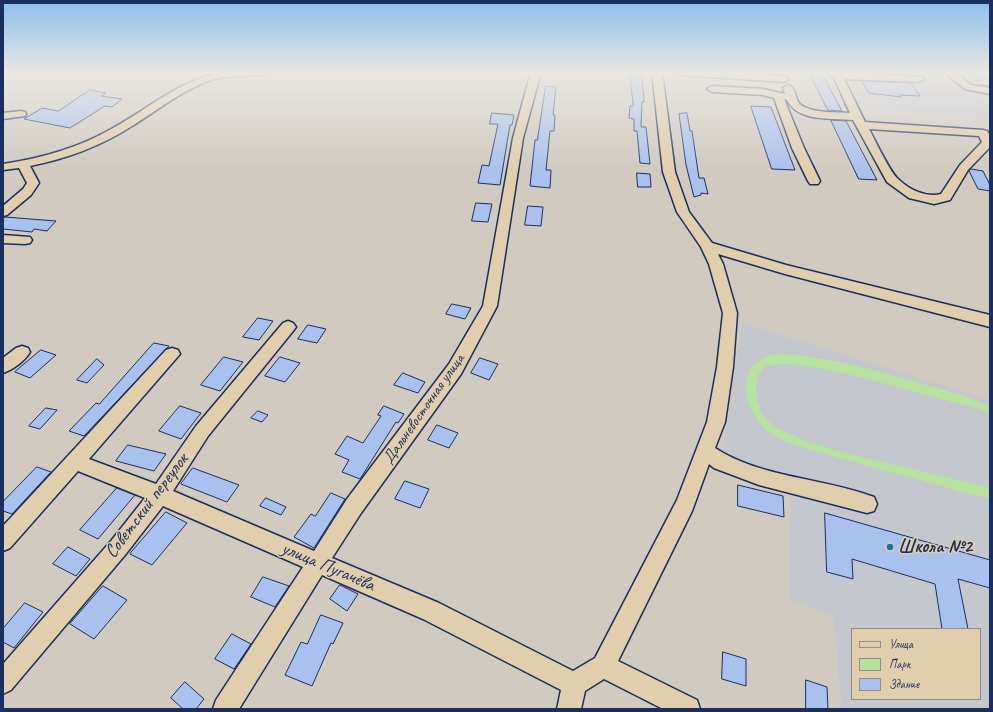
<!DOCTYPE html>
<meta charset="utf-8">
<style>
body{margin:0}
#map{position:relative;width:993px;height:712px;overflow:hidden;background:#d0cac0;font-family:Caveat,sans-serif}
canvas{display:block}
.frame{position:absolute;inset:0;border:4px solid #1b2f5e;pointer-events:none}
.legend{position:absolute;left:851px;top:628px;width:130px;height:72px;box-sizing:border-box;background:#e1ceac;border:1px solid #928e8d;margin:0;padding:5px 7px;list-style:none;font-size:12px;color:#1b2f5e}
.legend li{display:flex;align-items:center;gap:8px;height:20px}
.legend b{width:20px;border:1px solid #928e8d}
</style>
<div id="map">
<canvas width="993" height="712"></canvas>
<div class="frame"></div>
<ul class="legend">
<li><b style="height:5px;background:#e1ceac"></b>Улица</li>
<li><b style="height:11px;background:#b8e29f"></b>Парк</li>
<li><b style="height:11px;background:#a9c1ef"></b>Здание</li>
</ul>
</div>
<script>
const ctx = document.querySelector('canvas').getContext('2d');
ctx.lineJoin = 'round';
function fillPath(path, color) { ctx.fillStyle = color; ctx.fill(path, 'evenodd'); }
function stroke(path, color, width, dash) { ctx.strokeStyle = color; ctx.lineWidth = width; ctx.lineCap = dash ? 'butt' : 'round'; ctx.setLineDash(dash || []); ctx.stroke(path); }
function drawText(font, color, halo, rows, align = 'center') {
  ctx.font = font + ' Caveat,sans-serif'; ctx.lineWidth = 3; ctx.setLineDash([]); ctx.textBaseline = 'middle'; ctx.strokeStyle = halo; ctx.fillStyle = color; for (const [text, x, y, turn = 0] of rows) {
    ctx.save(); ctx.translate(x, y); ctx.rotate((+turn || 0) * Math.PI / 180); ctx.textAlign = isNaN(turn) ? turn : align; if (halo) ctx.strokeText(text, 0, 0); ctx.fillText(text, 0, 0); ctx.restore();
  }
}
fillPath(new Path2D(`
 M 842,72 L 937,72 L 946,83 L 974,90 L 990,108 L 990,120 L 978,116 L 863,109 Z
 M 742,323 L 990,400 L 990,709 L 842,709 L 834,616 L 789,599 L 791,495 L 720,473 ZM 852,629 L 980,629 L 980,699 L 852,699 Z`), '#c4c7ce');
fillPath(new Path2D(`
 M 776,354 C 826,355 876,371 924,384 C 946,391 970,396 990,407 L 990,414 L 982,410 L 871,380 L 824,369 L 791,364 L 776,364 L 764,367 L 758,375 L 756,388 L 757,401 L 763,415 L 774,427 L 808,442 L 842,452 L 990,488 L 990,498 C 974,497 948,487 931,483 C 896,474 861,464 826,454 C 809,449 790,445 775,436 C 758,427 744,402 746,383 C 748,365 759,358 776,354 Z`), '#b8e29f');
const building = new Path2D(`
 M 809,72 L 821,72 L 842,111 L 828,110 Z
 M 970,73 L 984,74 L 990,79 L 990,86 L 982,85 Z
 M 630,75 L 642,76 L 644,102 L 642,102 L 641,127 L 646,127 L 650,164 L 640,163 L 637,131 L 634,131 L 634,119 L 629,118 L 630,106 L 633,106 Z
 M 862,81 L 911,83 L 920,96 L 900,95 L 901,97 L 869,93 Z
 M 546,86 L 556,87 L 553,115 L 555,115 L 554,131 L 550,131 L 546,170 L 551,170 L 550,188 L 530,186 L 535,140 L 537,140 Z
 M 90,90 L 106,93 L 101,96 L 122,99 L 112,107 L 105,106 L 70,128 L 24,119 L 42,108 L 58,111 Z
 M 751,106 L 771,107 L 795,170 L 772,169 Z
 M 492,113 L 514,115 L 512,125 L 510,125 L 500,185 L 478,183 L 482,165 L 489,166 L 498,124 L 490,124 Z
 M 687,113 L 690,131 L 692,131 L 699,178 L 704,178 L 708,194 L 701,193 L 701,195 L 694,197 L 686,165 L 679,114 Z
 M 831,120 L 846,121 L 877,180 L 859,179 Z
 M 971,169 L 983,171 L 990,185 L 990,191 L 978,189 L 969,171 Z
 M 637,173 L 650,174 L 651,187 L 638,187 Z
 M 476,203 L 492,204 L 488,222 L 472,221 Z
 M 528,206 L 543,207 L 541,226 L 525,225 Z
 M 3,217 L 5,217 L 56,221 L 47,231 L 34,229 L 32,232 L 3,229 Z
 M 452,304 L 471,308 L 465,319 L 446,314 Z
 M 258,318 L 273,321 L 259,340 L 243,337 Z
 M 308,325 L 326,329 L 317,343 L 298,339 Z
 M 154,343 L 169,346 L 84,436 L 69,431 L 96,403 L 99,404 Z
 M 41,350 L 56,355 L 30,378 L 15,372 Z
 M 224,357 L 243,362 L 220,391 L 201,385 Z
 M 280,357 L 300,363 L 285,382 L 265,376 Z
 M 480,358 L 498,364 L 489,380 L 471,373 Z
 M 97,359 L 104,365 L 87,383 L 77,380 Z
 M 403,373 L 425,382 L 418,393 L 394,385 Z
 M 180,406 L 201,413 L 181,439 L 159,431 Z
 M 384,406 L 404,414 L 398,423 L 396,422 L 360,479 L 342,472 L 349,460 L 335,454 L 347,436 L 363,443 L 381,416 L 378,415 Z
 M 46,408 L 57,410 L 40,429 L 29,426 Z
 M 258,411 L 268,415 L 262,422 L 251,418 Z
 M 437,425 L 458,433 L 449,448 L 428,440 Z
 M 128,445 L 166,454 L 154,471 L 116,461 Z
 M 37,467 L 51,472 L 12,514 L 3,511 L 3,502 Z
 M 193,468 L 239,485 L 227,502 L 181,484 Z
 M 405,481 L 429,489 L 420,508 L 395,499 Z
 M 738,485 L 783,496 L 784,517 L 738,506 Z
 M 117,488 L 135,495 L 98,539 L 80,530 Z
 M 331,493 L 345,499 L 314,548 L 294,537 L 311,514 L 315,516 Z
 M 266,498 L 286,507 L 281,515 L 260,506 Z
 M 166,512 L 187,523 L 152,565 L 130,554 Z
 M 825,513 L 990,560 L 990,588 L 958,579 L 968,629 L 942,629 L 935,584 L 852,559 L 853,579 L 827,572 Z
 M 68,547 L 90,559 L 76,576 L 53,564 Z
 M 263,577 L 289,586 L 275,607 L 251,597 Z
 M 340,585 L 358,594 L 347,611 L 330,599 Z
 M 103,586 L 127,600 L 94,639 L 70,624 Z
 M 25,603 L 43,612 L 14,648 L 3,642 L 3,629 Z
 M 321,615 L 343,623 L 333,644 L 331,643 L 312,686 L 285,675 L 301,642 L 307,644 Z
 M 232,634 L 251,644 L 234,669 L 215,659 Z
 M 723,652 L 746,659 L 746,686 L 722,679 Z
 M 806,680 L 827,687 L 828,709 L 806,709 Z
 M 185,682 L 204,699 L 196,709 L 183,709 L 171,698 Z`);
fillPath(building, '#a9c1ef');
stroke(building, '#1b2f5e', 1);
const minor = new Path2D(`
 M 225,72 L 268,72 L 263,75 C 246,76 228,75 211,80 C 182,90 158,110 132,126 C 101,146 66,159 30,166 L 39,183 L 31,195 L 7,215 L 3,216 L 3,206 L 23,189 L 27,183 L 19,168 L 3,170 L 3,164 C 42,158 79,148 113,128 C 150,108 182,78 225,72 Z
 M 531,72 L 541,72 L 523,138 L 497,306 L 461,374 L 361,513 L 332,558 L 439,603 L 573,671 L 595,658 L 677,500 L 707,422 L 717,367 L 723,313 L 709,264 L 701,247 L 677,212 L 663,172 L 652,72 L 662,72 L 675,172 L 689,212 L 712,243 L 786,265 L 990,315 L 990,327 L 785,274 L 718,254 L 723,264 L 737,313 L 733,367 L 725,422 L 715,448 C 761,478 824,478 874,497 L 877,504 L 874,511 L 867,513 L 759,485 L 714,468 L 709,464 L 692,511 L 618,661 L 697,700 L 700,709 L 663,709 L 604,679 L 585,691 L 581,709 L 557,709 L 561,690 L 423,619 L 322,575 L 239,709 L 213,709 L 216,700 L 303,567 L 163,506 L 125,555 L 11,690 L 3,694 L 3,664 L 111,541 L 145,498 L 78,471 L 10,548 L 3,551 L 3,526 L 166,350 L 172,348 L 178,350 L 180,354 L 89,459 L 156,484 L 196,426 L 283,323 L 288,321 L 293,323 L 296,327 L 293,331 L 208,436 L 173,491 L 314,551 L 347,499 L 449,364 L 483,306 L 513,138 Z
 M 675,72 L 721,72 L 784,76 L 789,79 L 784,82 L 680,75 Z
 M 826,72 L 922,77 L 924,79 L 919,82 L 844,79 L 865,122 L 983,130 L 987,131 L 990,136 L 990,147 L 968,170 L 950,200 L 934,204 L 909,198 L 887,182 L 853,120 C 832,118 797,122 787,100 L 784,99 L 804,148 L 820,181 L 818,184 L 810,184 L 808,181 L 792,148 L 774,98 L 763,95 L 712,92 L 707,89 L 712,86 L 763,89 L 785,94 L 783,88 L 788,85 C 797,87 794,100 801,105 C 811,113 837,112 850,113 L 834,78 ZM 869,129 L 979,136 L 982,142 L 960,165 L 941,194 C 925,198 908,189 897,178 C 889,170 875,140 869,129 Z
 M 944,72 L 955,72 L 971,85 L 990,88 L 990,94 L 965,89 Z
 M 21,111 L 25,112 L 26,114 L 25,116 L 3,119 L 3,113 Z
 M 3,235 L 30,237 L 32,240 L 30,243 L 25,244 L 3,243 Z
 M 22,346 L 28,348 L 30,352 C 25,361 12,370 3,373 L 3,358 L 16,348 Z`);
stroke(minor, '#1b2f5e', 3);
fillPath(minor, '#e1ceac');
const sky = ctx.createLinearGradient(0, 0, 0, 172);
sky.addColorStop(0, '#8abeef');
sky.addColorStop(0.42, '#eae7e3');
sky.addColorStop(1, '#eae7e300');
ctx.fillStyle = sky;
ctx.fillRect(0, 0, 993, 172);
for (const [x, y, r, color] of [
 [890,547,4,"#1f6fb2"]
]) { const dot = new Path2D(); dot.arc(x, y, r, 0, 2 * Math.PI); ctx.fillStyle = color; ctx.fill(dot); stroke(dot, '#e1ceac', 1.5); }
drawText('16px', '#1b2f5e', '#e1ceac', [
 ["Дальневосточная улица",424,409,-55]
]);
drawText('19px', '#1b2f5e', '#e1ceac', [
 ["Советский переулок",147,506,-53],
 ["улица Пугачёва",328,567,23]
]);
drawText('bold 19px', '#1b2f5e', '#e1ceac', [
 ["Школа №2",898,547]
], 'left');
</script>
